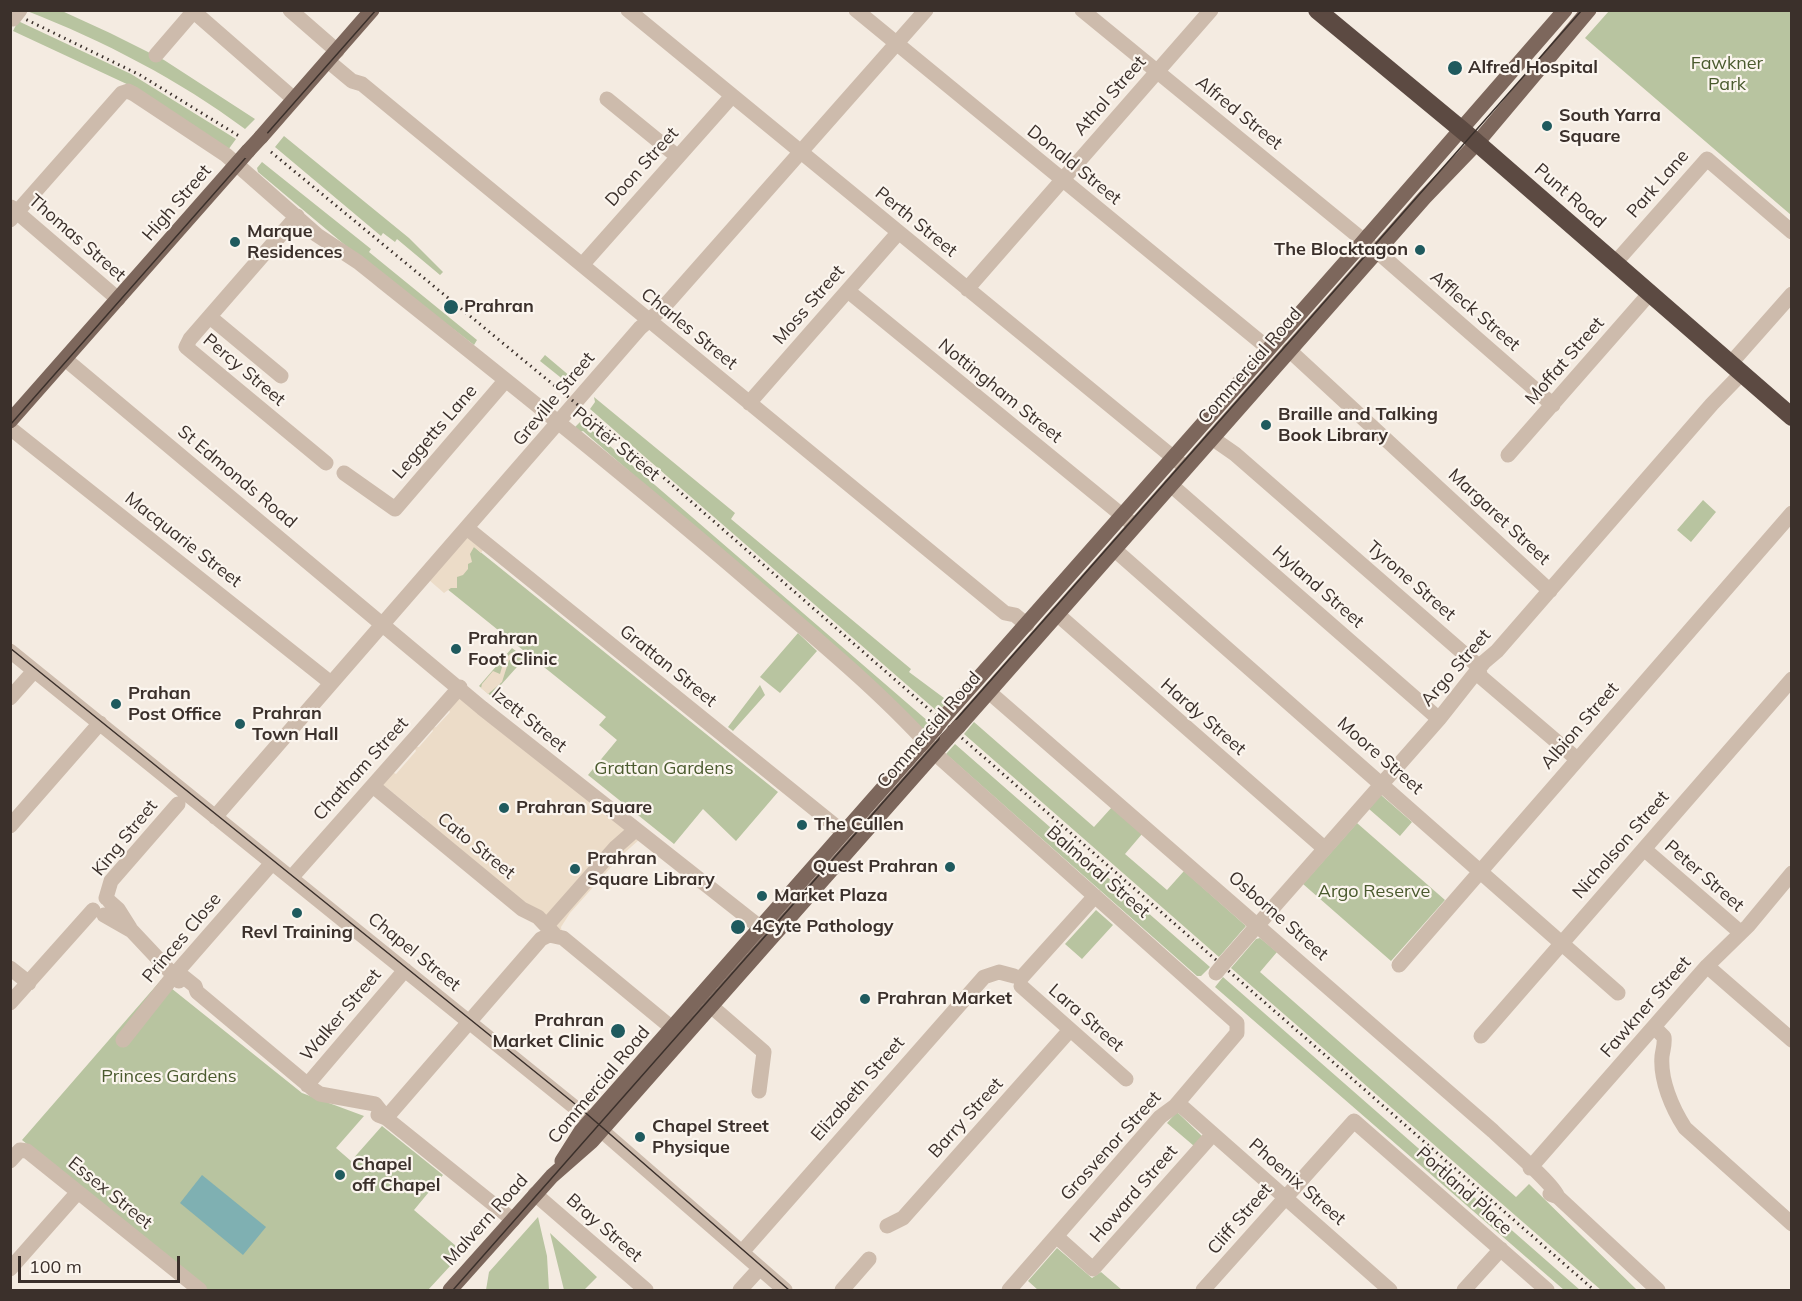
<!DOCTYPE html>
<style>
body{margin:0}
#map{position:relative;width:1802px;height:1301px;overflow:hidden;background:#f4ebe1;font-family:Mulish,sans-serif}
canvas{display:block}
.frame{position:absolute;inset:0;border:12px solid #3b302b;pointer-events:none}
.scale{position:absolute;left:18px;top:1256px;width:162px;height:27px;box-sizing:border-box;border:3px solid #3b302b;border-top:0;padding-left:8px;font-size:18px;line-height:21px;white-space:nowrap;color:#3b302b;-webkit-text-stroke:4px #fbf5ee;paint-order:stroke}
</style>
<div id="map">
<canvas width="1802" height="1301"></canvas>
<div class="frame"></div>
<div class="scale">100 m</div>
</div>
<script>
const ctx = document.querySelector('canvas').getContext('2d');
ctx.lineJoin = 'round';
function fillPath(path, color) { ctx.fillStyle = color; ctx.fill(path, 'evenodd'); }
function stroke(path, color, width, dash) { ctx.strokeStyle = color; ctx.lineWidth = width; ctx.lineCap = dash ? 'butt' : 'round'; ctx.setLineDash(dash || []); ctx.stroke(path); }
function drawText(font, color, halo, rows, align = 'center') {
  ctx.font = font + ' Mulish,sans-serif'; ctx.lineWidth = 4.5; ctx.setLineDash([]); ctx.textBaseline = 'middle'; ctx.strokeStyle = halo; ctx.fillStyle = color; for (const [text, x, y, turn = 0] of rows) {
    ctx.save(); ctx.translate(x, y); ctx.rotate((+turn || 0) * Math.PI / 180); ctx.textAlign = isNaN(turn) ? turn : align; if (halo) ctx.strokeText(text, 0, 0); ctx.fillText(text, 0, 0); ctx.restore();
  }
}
fillPath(new Path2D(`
 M 27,11 L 62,11 L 110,33 L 164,60 L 255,119 L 245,129 C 179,80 104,41 27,11 Z
 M 1609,11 L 1791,11 L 1791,215 L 1585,38 Z
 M 18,21 L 131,74 L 236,139 L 228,150 L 131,86 L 13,31 Z
 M 284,136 L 409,238 L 443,272 L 440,275 L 397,239 L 395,242 L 383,233 L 381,236 L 275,147 Z
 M 262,162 L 371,249 L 369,252 L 477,340 L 474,345 L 358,256 L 258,172 L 257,168 Z
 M 545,355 L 571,377 L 574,382 L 570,385 L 540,361 Z
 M 594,397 L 735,513 L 731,519 L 911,669 L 909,672 L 948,701 L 938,712 L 590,409 L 595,402 Z
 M 581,421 L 929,722 L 929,723 L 922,731 L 794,615 L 583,431 L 580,432 L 575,427 Z
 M 1703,500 L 1716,512 L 1691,542 L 1677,530 Z
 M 468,542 L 778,792 L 736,841 L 703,809 L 674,844 L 588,775 L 617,740 L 599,725 L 606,717 L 436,580 Z
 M 798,633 L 817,651 L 780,693 L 760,677 Z
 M 512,648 L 525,658 L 491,696 L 479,686 Z
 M 760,685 L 765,695 L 733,731 L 728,727 Z
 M 974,722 L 1094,827 L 1112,807 L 1142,834 L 1125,854 L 1167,890 L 1184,871 L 1246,926 L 1219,957 L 964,734 Z
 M 955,744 L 1210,967 L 1201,976 L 1197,976 L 946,754 Z
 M 1381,795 L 1412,822 L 1400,836 L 1369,809 Z
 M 1357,823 L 1445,900 L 1391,961 L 1303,884 Z
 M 1096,910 L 1113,925 L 1082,959 L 1065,944 Z
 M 1260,938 L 1277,952 L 1260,972 L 1516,1197 L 1529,1184 L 1637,1290 L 1601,1290 L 1231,968 L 1256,939 Z
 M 1223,977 L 1580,1290 L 1564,1290 L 1215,987 Z
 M 161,980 L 302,1093 L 364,1116 L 336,1148 L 351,1161 L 382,1126 L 443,1175 L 414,1210 L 463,1252 L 428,1290 L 206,1290 L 22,1140 Z
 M 1177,1112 L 1202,1136 L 1194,1146 L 1167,1123 Z
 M 538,1217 L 547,1256 L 549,1290 L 486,1290 L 489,1272 Z
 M 550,1233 L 597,1277 L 584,1290 L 564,1290 Z
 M 1057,1248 L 1092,1278 L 1101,1272 L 1122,1290 L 1038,1290 L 1028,1281 Z`), '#b8c4a0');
fillPath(new Path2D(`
 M 466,536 L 483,550 L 481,553 L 474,547 L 470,554 L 472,562 L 468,564 L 468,569 L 463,575 L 457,577 L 457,588 L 451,588 L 444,593 L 429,580 Z
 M 511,653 L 516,654 L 516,657 L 509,660 L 502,682 L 488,694 L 481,688 L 482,684 L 493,671 L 500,674 L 504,660 Z
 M 462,697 L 641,838 L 621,856 L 570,913 L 561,927 L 562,933 L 423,821 L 424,818 L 382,784 L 392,772 L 396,774 L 416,751 L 414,747 L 419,747 L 433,731 L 431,728 L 436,727 L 450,712 L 448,708 Z`), '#ecdcc8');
fillPath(new Path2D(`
 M 202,1175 L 266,1227 L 243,1255 L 180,1203 Z`), '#7fb0b2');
stroke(new Path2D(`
 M 192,10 L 294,99
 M 290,10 L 337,51
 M 628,10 L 1180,463
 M 856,10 L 1269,349
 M 1082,10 L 1380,254 L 1553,405
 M 156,55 L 193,12
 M 328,61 L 352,81 L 362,84 L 1005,613 L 1015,615 L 1027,625
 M 607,99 L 678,157
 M 11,207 L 118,299
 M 297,216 L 190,339 L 186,347 L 326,463
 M 10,220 L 122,93 L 128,91 L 134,94 L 226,155 L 317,235 L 358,262 C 491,368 621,471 750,582 C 815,638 884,694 940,758 L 1237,1023 L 1237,1033 L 1175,1106 L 1160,1117 L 1009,1290
 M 1615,263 L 1707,159 L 1792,232
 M 582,265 L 732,96
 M 967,289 L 1211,10
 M 848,291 L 1129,521
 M 210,317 L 281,376
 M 1289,350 L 1550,591
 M 65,359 L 482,708 L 766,932
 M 1731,363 L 1792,294
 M 749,403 L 898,233
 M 10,428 L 331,683
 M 1212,438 L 1235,454 L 1477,665 L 1481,677 L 1577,759
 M 1508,455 L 1650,293
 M 344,473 L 395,509 L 505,381
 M 1171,485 L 1439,719
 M 468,529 L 843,832
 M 1115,550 L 1618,993
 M 1057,614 L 1324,848
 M 10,651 L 578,1110 L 785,1290
 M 989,692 L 1493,1131 C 1506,1144 1553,1183 1558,1197
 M 10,698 L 34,671
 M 373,786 L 522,909 L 538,917 L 554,934
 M 215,817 L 640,328 L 662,309 L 926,10
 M 10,826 L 100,723
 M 1644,849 L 1740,932
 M 291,878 L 460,687
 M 106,898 L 111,881 L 178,804
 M 109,901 L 118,909 L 130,928
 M 104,915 L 132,931 L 179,981
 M 549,923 L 616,847 L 633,832
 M 1226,961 L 1439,719 L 1484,662 L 1497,651 L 1712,404 L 1742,373
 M 1399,965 L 1792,513
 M 1707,966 L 1792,1040
 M 10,968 L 29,983
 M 175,974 L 185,978 L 195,986 L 197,992 L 314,1090 L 320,1094 L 375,1104 L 386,1118
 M 1022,977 L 1095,896
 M 1021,986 L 1126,1079
 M 10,1003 L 93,910
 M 711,1006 L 764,1052 L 759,1091
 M 1654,1027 L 1664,1037 C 1665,1044 1663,1049 1662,1056 C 1660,1080 1672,1108 1685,1128 L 1792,1224
 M 1481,1036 L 1792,679
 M 123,1040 L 175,974 L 272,863
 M 307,1085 L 405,970
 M 1178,1103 L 1390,1290
 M 378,1115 L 386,1118 L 513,1220
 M 386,1118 L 541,939 L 549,935 L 563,938 L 672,1028
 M 10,1161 L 20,1150 L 27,1151 L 200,1290
 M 1530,1168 L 1707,966 L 1748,926 L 1792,873
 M 535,1194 L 646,1290
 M 1550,1194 L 1558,1197 L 1658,1290
 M 887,1226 L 903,1218 L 1070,1030
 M 1056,1236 L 1093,1269 L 1213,1134
 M 742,1252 L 984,977 L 999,972 L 1014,976
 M 10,1269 L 78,1192
 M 740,1290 L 760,1268
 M 842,1290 L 869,1259
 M 1203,1290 L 1354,1121 L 1547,1290
 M 1464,1290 L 1501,1249`), '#cdbbac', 15);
stroke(new Path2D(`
 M 261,137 L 372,10
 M 1369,235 L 1565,10
 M 10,421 L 248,151
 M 945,716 L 1357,249
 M 958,727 L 1425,197 L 1477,143 L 1589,10
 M 562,1161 L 581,1131 L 935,729
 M 450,1290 L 552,1176 L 592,1141 L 947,739`), '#7d675c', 15);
stroke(new Path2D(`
 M 1317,10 L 1468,135 L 1792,417`), '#5c4a42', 18);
stroke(new Path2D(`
 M 10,425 L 376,10
 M 10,648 L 580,1108 L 789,1290
 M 453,1290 L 1582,10`), '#3b302b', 1.5);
stroke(new Path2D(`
 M 21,17 L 140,75 L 239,136
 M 271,152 L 624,443 L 1594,1290`), '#3b302b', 3, [1.5, 4.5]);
stroke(new Path2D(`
 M 13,19 L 20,10
 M 1216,973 L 1226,961`), '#cdbbac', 15);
stroke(new Path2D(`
 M 248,151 L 261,137
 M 1357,249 L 1369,235
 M 935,729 L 945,716
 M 947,739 L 958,727`), '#7d675c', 15);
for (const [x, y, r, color] of [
 [1455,68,8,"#1f5a5e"],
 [1547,126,6,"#1f5a5e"],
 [235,242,6,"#1f5a5e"],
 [1420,250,6,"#1f5a5e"],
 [451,307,8,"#1f5a5e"],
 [1266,425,6,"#1f5a5e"],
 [456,649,6,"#1f5a5e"],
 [116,704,6,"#1f5a5e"],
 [240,724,6,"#1f5a5e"],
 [504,808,6,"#1f5a5e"],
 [802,825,6,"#1f5a5e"],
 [950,867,6,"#1f5a5e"],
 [575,869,6,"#1f5a5e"],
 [762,896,6,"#1f5a5e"],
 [297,913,6,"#1f5a5e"],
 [738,927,8,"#1f5a5e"],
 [865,999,6,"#1f5a5e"],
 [618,1031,8,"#1f5a5e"],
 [640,1137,6,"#1f5a5e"],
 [340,1175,6,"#1f5a5e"]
]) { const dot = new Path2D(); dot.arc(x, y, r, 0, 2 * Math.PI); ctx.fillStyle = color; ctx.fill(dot); stroke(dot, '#fbf5ee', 2); }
drawText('18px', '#4a5a2e', '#fbf5ee', [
 ["Fawkner",1727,64],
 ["Park",1727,85],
 ["Grattan Gardens",664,769],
 ["Argo Reserve",1374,892],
 ["Princes Gardens",169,1077]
]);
drawText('bold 18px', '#3b302b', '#fbf5ee', [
 ["Alfred Hospital",1468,68],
 ["South Yarra",1559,116],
 ["Square",1559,137],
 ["Marque",247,232],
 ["Residences",247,253],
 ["The Blocktagon",1408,250,"right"],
 ["Prahran",464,307],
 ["Braille and Talking",1278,415],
 ["Book Library",1278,436],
 ["Prahran",468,639],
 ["Foot Clinic",468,660],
 ["Prahan",128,694],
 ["Post Office",128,715],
 ["Prahran",252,714],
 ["Town Hall",252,735],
 ["Prahran Square",516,808],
 ["The Cullen",814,825],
 ["Prahran",587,859],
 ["Square Library",587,880],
 ["Quest Prahran",938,867,"right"],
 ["Market Plaza",774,896],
 ["4Cyte Pathology",752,927],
 ["Revl Training",297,933,"center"],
 ["Prahran Market",877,999],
 ["Prahran",604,1021,"right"],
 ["Market Clinic",604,1042,"right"],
 ["Chapel Street",652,1127],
 ["Physique",652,1148],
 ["Chapel",352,1165],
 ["off Chapel",352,1186]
], 'left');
drawText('18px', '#3b302b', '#fbf5ee', [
 ["Athol Street",1110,96,-49],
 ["Alfred Street",1239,113,39],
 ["Donald Street",1074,165,39],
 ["Doon Street",642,167,-48],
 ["Park Lane",1658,184,-49],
 ["Punt Road",1570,196,41],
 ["High Street",177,203,-49],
 ["Perth Street",916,222,39],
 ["Thomas Street",77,238,41],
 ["Moss Street",809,305,-49],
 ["Affleck Street",1475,311,41],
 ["Charles Street",689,329,39],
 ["Moffat Street",1565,361,-49],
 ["Commercial Road",1250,366,-49],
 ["Percy Street",244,370,40],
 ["Nottingham Street",1000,391,39],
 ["Greville Street",554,399,-50],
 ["Leggetts Lane",435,432,-49],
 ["Porter Street",616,444,39],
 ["St Edmonds Road",237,477,40],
 ["Margaret Street",1499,517,43],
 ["Macquarie Street",183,540,38],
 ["Tyrone Street",1411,581,41],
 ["Hyland Street",1318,587,41],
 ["Grattan Street",668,666,39],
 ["Argo Street",1456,668,-49],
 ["Hardy Street",1203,717,41],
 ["Izett Street",529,720,39],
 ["Albion Street",1580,726,-49],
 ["Commercial Road",929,730,-49],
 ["Moore Street",1380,756,41],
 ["Chatham Street",361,769,-48],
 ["King Street",125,838,-51],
 ["Nicholson Street",1621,845,-49],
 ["Cato Street",476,846,39],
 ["Balmoral Street",1098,872,41],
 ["Peter Street",1704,876,41],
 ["Osborne Street",1278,916,41],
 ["Princes Close",182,938,-50],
 ["Chapel Street",414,952,39],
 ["Fawkner Street",1646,1007,-49],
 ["Walker Street",341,1015,-50],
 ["Lara Street",1086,1018,41],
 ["Commercial Road",599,1085,-50],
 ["Elizabeth Street",858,1089,-49],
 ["Barry Street",966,1118,-48],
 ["Grosvenor Street",1111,1146,-48],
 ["Phoenix Street",1297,1182,41],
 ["Portland Place",1464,1191,42],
 ["Essex Street",110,1193,39],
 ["Howard Street",1134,1194,-49],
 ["Cliff Street",1240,1219,-49],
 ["Malvern Road",486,1220,-48],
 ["Bray Street",604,1228,41]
]);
</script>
